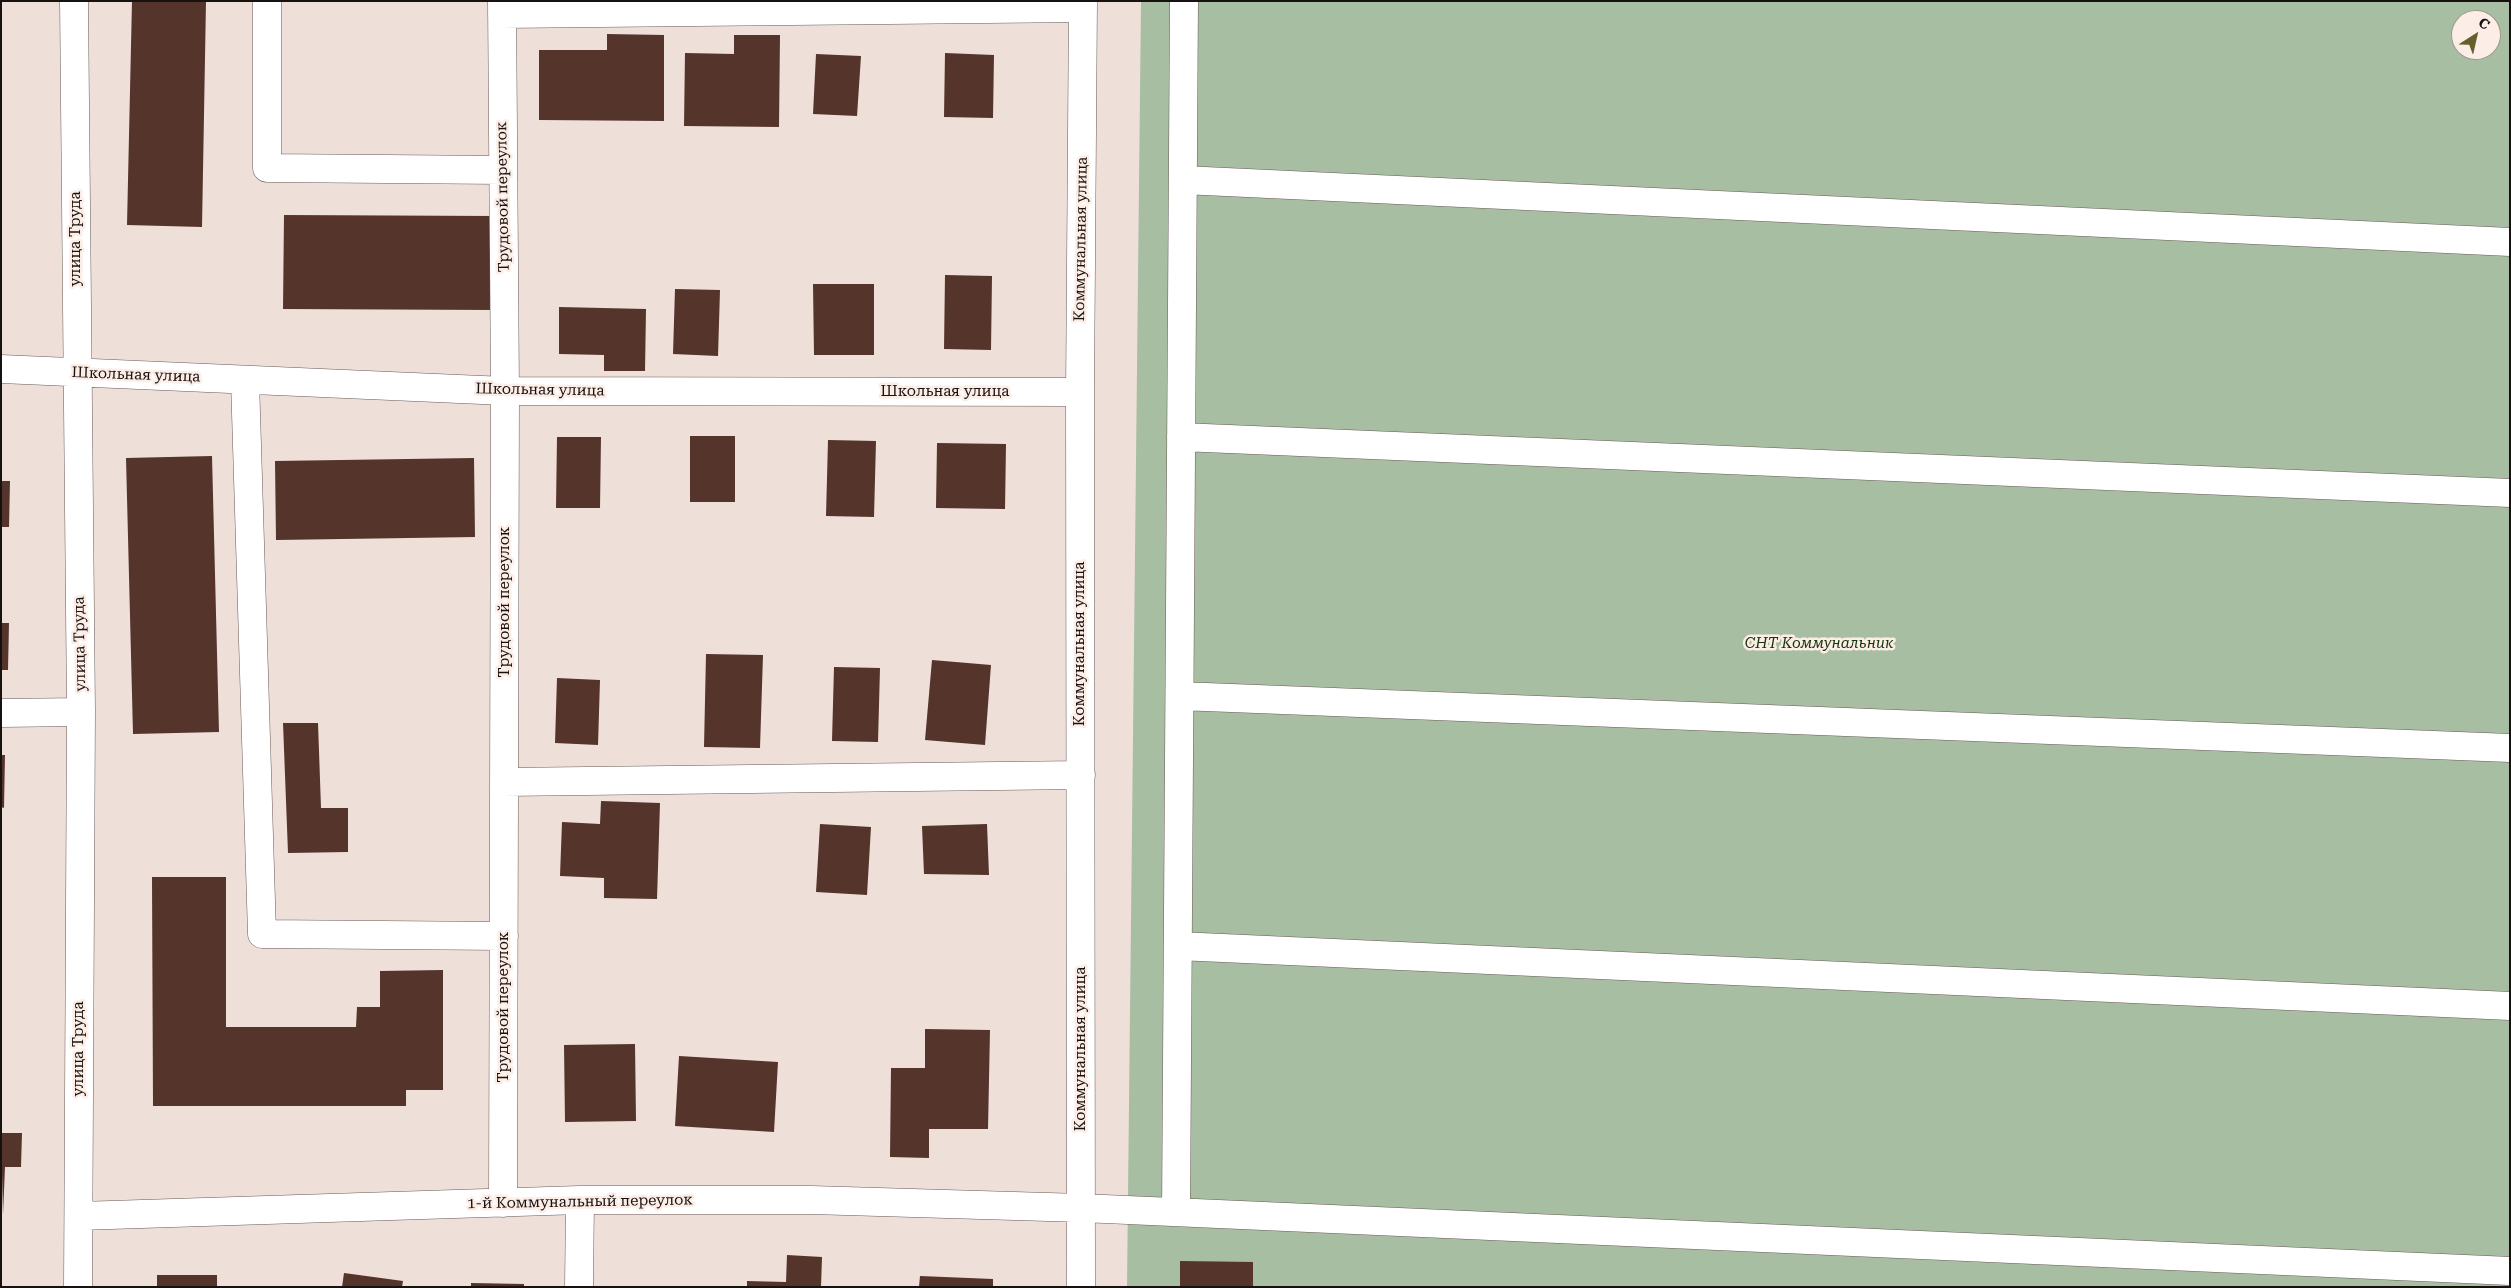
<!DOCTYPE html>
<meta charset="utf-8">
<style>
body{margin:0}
#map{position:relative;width:2511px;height:1288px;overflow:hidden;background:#efdfd9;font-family:"Roboto Serif",serif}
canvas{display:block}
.frame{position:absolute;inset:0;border:2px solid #171210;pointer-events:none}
.north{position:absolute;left:2451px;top:10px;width:50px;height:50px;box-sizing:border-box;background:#fcede6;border:1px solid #a09590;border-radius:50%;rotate:35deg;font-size:14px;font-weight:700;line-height:20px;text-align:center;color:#171210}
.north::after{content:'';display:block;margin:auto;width:18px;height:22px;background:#645f2b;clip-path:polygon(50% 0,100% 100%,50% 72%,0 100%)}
</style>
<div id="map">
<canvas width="2511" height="1288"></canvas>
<div class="frame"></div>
<div class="north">С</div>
</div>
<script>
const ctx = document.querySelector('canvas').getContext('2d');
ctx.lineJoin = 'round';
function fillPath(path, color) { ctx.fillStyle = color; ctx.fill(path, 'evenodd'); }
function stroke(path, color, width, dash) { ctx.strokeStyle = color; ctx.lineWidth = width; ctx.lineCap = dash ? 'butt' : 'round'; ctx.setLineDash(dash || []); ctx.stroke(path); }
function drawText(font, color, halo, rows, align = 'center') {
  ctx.font = font + ' "Roboto Serif",serif'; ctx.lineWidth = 5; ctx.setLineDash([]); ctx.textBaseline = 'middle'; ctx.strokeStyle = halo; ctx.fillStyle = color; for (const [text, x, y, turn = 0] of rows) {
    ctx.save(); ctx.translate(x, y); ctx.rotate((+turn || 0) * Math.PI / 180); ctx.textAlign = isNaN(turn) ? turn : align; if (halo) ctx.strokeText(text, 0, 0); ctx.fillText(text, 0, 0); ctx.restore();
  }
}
fillPath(new Path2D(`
 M 1141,1 L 2510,1 L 2510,1287 L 1127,1287 ZM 2461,20 L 2491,20 L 2491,50 L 2461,50 Z`), '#a7bea2');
fillPath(new Path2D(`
 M 132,1 L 206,1 L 202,227 L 127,225 Z
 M 607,34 L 664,35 L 664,121 L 539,120 L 539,50 L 607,50 Z
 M 734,35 L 780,35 L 779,127 L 684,126 L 685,53 L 734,54 Z
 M 945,53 L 994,55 L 993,118 L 944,117 Z
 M 816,54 L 861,56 L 857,116 L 813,114 Z
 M 284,215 L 494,216 L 494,310 L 283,309 Z
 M 945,275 L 992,276 L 991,350 L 944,349 Z
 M 813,284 L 874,284 L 874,355 L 814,355 Z
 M 675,289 L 720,290 L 718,356 L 673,354 Z
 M 559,307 L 646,309 L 645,371 L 604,371 L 604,355 L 559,354 Z
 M 690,436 L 735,436 L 735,502 L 690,502 Z
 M 557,437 L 601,437 L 600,508 L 556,508 Z
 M 828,440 L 876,441 L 874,517 L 826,516 Z
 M 937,443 L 1006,444 L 1005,509 L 936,508 Z
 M 212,456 L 219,732 L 133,734 L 126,458 Z
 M 474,458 L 475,537 L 276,540 L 275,461 Z
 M 1,481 L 10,481 L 9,527 L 1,527 Z
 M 1,623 L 9,623 L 8,670 L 1,670 Z
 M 706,654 L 763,655 L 760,748 L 704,747 Z
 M 932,660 L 991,665 L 985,745 L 925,740 Z
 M 834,667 L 880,668 L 878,742 L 832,741 Z
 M 557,678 L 600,680 L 598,745 L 555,743 Z
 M 283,723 L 318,723 L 321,808 L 348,808 L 348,852 L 288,853 Z
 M 1,755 L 5,755 L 4,808 L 1,807 Z
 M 601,801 L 660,803 L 657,899 L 604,898 L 604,878 L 560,876 L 562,822 L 600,824 Z
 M 820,824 L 871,827 L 867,895 L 816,892 Z
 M 987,824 L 989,875 L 924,874 L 922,826 Z
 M 152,877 L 226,877 L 226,1027 L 356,1027 L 357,1007 L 380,1007 L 380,971 L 443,970 L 443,1090 L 406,1090 L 406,1106 L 153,1106 Z
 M 925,1029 L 990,1030 L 988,1129 L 929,1129 L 929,1158 L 890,1157 L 891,1068 L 925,1068 Z
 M 635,1044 L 636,1121 L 565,1122 L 564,1045 Z
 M 679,1056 L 778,1062 L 774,1132 L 675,1126 Z
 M 1,1133 L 22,1133 L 21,1167 L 5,1167 L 3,1215 Z
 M 787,1255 L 822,1257 L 821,1287 L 747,1287 L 747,1281 L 786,1282 Z
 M 1180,1261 L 1253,1262 L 1253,1287 L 1180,1287 Z
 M 344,1273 L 403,1281 L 402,1287 L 342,1287 Z
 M 157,1275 L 217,1275 L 217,1287 L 157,1287 Z
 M 920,1276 L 993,1279 L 993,1287 L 919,1287 Z
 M 471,1283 L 524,1284 L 524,1287 L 471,1287 Z`), '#54342b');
const minor = new Path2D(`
 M 74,1 L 81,712 L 78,1287
 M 267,1 L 267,168 L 503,170
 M 502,1 L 505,391 L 503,1203
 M 502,14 L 1083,8
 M 1183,180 L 2510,242
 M 1,369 L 505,391 L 1080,392
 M 245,380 L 262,934 L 504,936
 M 1181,437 L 2510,493
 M 1180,696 L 2510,748
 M 1,713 L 81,712
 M 504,782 L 1081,775
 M 1178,946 L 2510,1006
 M 1176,1212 L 1184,1
 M 79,1216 L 580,1200 L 811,1200 L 1082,1208 L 2510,1271
 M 579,1287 L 580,1200
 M 1081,1287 L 1080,392 L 1083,1`);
stroke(minor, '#685b56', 29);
stroke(minor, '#fff', 28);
drawText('15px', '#171210', '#fcede6', [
 ["Трудовой переулок",503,197,-91],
 ["улица Труда",76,239,-90],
 ["Коммунальная улица",1081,239,-89],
 ["Школьная улица",136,375,2],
 ["Школьная улица",540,390,1],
 ["Школьная улица",945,392],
 ["Трудовой переулок",505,602,-90],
 ["улица Труда",80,644,-91],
 ["Коммунальная улица",1080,644,-90],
 ["Трудовой переулок",504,1007,-90],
 ["улица Труда",79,1049,-90],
 ["Коммунальная улица",1081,1049,-90],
 ["1-й Коммунальный переулок",580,1202,-1]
]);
drawText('italic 15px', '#14360a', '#fcede6', [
 ["СНТ Коммунальник",1819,644]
]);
</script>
